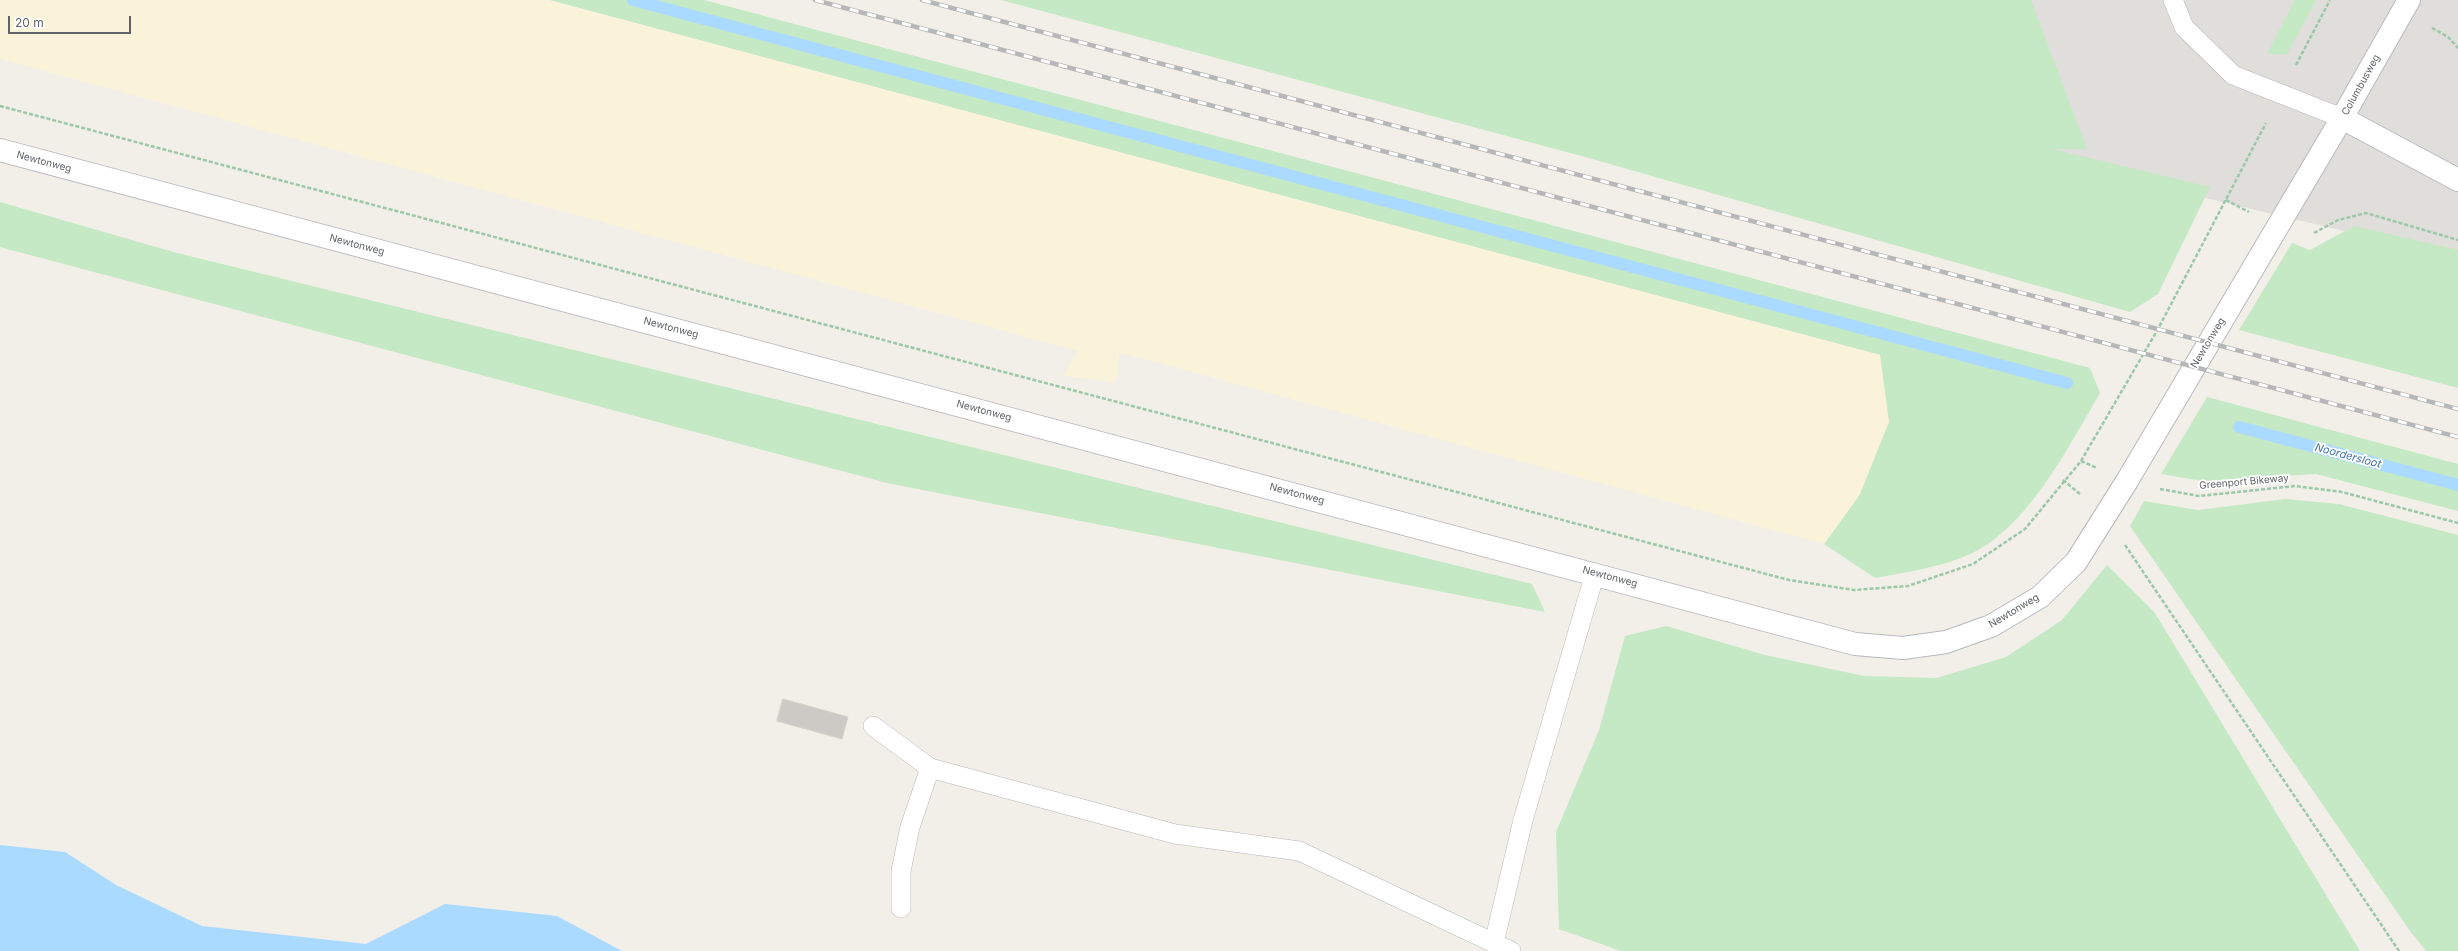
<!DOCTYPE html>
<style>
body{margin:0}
#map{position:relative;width:2458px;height:951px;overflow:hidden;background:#f1efe8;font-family:Inter,sans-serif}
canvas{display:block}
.scale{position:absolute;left:8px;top:16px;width:123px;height:18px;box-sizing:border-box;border:2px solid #5f6368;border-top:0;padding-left:5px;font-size:12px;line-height:14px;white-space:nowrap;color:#5f6368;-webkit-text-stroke:3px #fff;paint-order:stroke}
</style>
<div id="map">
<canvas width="2458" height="951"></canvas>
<div class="scale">20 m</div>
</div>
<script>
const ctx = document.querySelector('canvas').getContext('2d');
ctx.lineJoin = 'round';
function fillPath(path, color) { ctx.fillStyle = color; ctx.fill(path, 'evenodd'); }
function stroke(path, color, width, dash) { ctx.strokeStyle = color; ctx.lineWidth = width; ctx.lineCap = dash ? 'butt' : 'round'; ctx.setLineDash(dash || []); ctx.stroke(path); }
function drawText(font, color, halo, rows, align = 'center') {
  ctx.font = font + ' Inter,sans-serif'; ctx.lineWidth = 3.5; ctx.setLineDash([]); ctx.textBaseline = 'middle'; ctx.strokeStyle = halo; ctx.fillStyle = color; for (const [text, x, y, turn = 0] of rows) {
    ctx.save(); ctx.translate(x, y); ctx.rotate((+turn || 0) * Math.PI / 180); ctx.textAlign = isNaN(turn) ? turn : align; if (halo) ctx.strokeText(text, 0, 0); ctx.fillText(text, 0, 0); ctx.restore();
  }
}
fillPath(new Path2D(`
 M 2004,0 L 2458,0 L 2458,258 L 2058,163 Z`), '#e0deda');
fillPath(new Path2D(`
 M 549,0 L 704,0 L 2090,368 L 2100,393 C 2070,444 2031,521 1978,550 C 1949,566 1908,572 1875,578 L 1824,544 L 1860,494 L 1880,355 Z
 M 1001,0 L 2031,0 L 2087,149 L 2052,149 L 2210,187 L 2158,294 L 2130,312 L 1585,157 Z
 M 2295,0 L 2316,0 L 2287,54 L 2267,54 Z
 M 0,202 L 177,253 L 1532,584 L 1545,612 L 887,483 L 0,247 Z
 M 2354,226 L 2458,250 L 2458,388 L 2239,330 L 2292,243 L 2310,250 Z
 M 2207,397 L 2458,464 L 2458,511 L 2316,474 L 2202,481 L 2161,474 Z
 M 2285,499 L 2339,504 L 2458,535 L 2458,951 L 2426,951 L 2410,931 L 2130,526 L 2144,501 L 2198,510 Z
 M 2107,565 L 2155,613 L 2360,951 L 1621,951 L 1559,929 L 1556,832 L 1599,730 L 1625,636 L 1666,626 L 1765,655 L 1864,676 L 1937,678 L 2006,657 L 2062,620 Z`), '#c5e8c5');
fillPath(new Path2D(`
 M 0,0 L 549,0 L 1880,355 L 1889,422 L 1860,494 L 1824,544 L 1119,352 L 1116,383 L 1063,375 L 1078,351 L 0,59 Z`), '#fbf3d9');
fillPath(new Path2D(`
 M 0,845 L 65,852 L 116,885 L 202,926 L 366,944 L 445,904 L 557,916 L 622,951 L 0,951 Z`), '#aadaff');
stroke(new Path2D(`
 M 633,0 L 2067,383
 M 2239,427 L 2458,485`), '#aadaff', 12);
const building = new Path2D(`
 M 783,699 L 848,717 L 842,739 L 777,721 Z`);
fillPath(building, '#cccac5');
stroke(building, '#d6d1c6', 1);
const lane = new Path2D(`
 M 2173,0 L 2184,27 L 2233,75 L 2342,118
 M 873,726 L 930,768 L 1175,834 L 1299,851 L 1494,943
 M 901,908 L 901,871 L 910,827 L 930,768
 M 1511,951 L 1494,943 L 1523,820 L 1595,573`);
const secondary = new Path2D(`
 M 2342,118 L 2458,180
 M 0,150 L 1855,644 L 1903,648 L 1946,642 L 1991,626 L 2040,597 L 2076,562 L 2127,481 L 2342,118 L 2409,0`);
stroke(lane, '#b5b8bc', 20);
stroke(secondary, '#b6babf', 24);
stroke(new Path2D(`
 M 2432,28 L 2448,37 L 2458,48
 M 2296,65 L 2330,0
 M 0,106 L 1789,580 L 1854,590 L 1908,586 L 1973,564 L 2025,529 L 2081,461 L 2158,329 L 2266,123
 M 2226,200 L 2249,212
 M 2314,233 L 2338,220 L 2366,213 L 2458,240
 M 2081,461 L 2097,468
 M 2063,480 L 2080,494
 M 2160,489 L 2199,496 L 2295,486 L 2342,492 L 2458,523
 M 2125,545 L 2399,951`), '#9cc7a9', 2.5, [4, 2]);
stroke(lane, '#fff', 19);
stroke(secondary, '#fff', 22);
const rail = new Path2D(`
 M 815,0 L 2458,437
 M 922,0 L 2458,409`);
stroke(rail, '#b6b7b8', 4.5);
stroke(rail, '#fff', 3, [9]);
drawText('10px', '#5f6368', '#fff', [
 ["Columbusweg",2361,85,-61],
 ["Newtonweg",44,162,15],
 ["Newtonweg",357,245,15],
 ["Newtonweg",671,328,15],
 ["Newtonweg",2208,343,-59],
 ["Newtonweg",984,411,15],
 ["Greenport Bikeway",2244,482,-5],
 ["Newtonweg",1297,494,15],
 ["Newtonweg",1610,577,15],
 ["Newtonweg",2014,611,-31]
]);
drawText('italic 11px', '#4174aa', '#fff', [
 ["Noordersloot",2348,456,15]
]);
</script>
